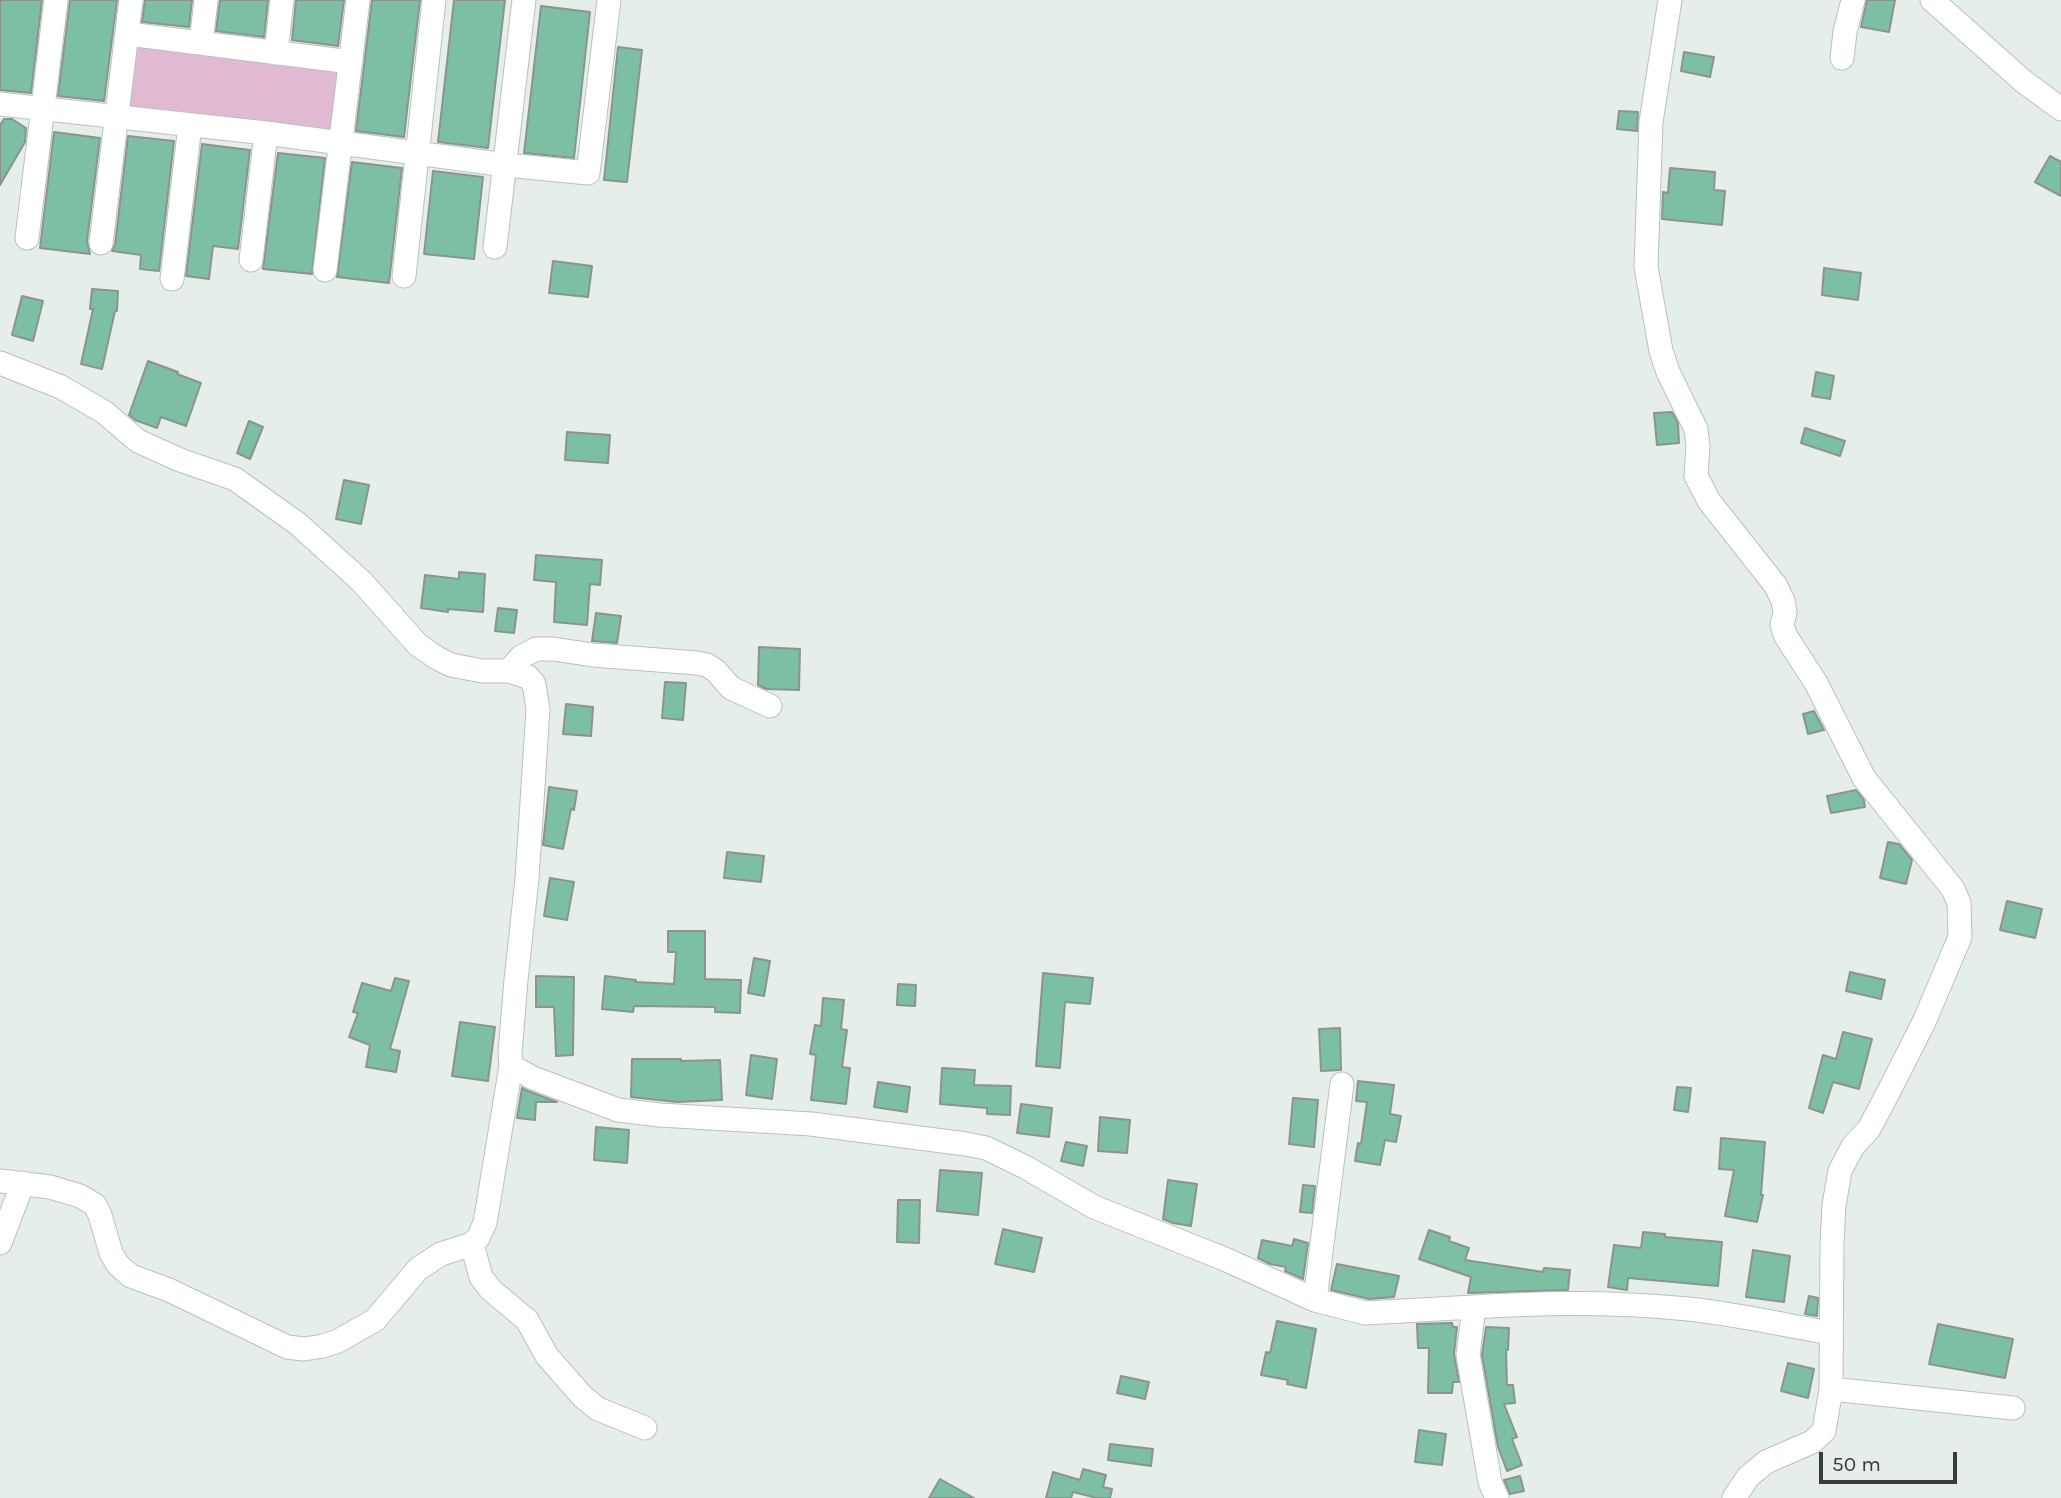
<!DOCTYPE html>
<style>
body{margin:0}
#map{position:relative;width:2061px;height:1498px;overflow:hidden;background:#e6eeea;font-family:Karla,sans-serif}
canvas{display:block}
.scale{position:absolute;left:1819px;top:1452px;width:138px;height:32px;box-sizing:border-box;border:4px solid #383c3a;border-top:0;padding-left:9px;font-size:21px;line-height:24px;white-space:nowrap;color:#383c3a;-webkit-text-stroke:5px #e6eeea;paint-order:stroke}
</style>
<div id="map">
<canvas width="2061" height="1498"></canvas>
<div class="scale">50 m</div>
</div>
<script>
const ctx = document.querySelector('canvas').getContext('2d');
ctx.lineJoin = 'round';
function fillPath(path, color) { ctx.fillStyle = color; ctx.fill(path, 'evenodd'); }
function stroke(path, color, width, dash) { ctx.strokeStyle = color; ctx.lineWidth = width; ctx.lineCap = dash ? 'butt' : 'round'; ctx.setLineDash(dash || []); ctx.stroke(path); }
fillPath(new Path2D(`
 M 134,43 L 343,67 L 335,134 L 127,110 Z`), '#e1b9d1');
const building = new Path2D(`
 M 0,0 L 42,0 L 31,93 L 0,90 Z
 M 70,0 L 117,0 L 104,101 L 58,96 Z
 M 145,0 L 192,0 L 189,27 L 142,22 Z
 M 220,0 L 268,0 L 264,37 L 216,31 Z
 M 296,0 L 344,0 L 338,46 L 292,40 Z
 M 372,0 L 420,0 L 404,137 L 356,131 Z
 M 454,0 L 505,0 L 488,148 L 438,142 Z
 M 1867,0 L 1895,0 L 1889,32 L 1861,27 Z
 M 541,6 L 590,12 L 574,158 L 524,153 Z
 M 618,47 L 642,50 L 627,182 L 604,180 Z
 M 1684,52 L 1714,57 L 1710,77 L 1681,71 Z
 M 1619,111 L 1638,112 L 1637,131 L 1617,129 Z
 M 4,119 L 12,119 L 26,128 L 25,142 L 0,185 L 0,125 Z
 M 54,132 L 100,138 L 87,241 L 90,254 L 40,248 Z
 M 128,136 L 174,141 L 159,271 L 140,269 L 141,255 L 112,251 L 115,245 Z
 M 202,144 L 250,150 L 238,249 L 213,246 L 209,279 L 186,276 Z
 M 278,153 L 325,158 L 312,274 L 263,269 Z
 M 2050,156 L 2061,162 L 2061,196 L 2035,182 Z
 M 352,162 L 402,168 L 389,283 L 337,277 Z
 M 1670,168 L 1715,172 L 1714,190 L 1725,191 L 1722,225 L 1662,219 L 1663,192 L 1668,193 Z
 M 433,171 L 483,177 L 474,259 L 424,254 Z
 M 553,261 L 592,266 L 588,297 L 549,293 Z
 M 1824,268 L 1861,273 L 1858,300 L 1822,295 Z
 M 92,289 L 118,291 L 117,311 L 115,311 L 102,369 L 81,364 L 93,309 L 90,309 Z
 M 22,296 L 43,301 L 33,341 L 12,335 Z
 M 148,361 L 178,372 L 177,374 L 201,383 L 186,426 L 161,417 L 157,428 L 135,420 L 129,415 Z
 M 1816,372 L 1834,376 L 1830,399 L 1812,396 Z
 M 1672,412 L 1678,423 L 1679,443 L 1657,445 L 1654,413 Z
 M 249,421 L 263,427 L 250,459 L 237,453 Z
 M 1805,428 L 1845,441 L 1840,456 L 1801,443 Z
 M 567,432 L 610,435 L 608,463 L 565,460 Z
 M 344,480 L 369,485 L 361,524 L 336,519 Z
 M 536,555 L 602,560 L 600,585 L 590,584 L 587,625 L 554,622 L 556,582 L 534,580 Z
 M 459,572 L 485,574 L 483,612 L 448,609 L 448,612 L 421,608 L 425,575 L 459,579 Z
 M 498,608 L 517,610 L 514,633 L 495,631 Z
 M 596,613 L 621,616 L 617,643 L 592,641 Z
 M 759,647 L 800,649 L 799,690 L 766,689 L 758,685 Z
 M 665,682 L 686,683 L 683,720 L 662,718 Z
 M 566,704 L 593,707 L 591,736 L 563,734 Z
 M 1814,711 L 1824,730 L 1808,734 L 1803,714 Z
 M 549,787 L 577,791 L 574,810 L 571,809 L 563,849 L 543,845 Z
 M 1856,790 L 1864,800 L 1865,807 L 1831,813 L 1827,796 Z
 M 1888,842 L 1899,844 L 1912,860 L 1906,884 L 1880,878 Z
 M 727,852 L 764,856 L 761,882 L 724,878 Z
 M 550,878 L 574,882 L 567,920 L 544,916 Z
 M 2007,901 L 2042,909 L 2035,938 L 2000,930 Z
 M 668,931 L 705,931 L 705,979 L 741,980 L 740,1013 L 715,1012 L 715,1007 L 634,1006 L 633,1012 L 602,1009 L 605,976 L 636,980 L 636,982 L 674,984 L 676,952 L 668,952 Z
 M 754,958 L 770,961 L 764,996 L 748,993 Z
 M 1850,972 L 1885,980 L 1881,999 L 1846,991 Z
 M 1043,973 L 1093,978 L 1090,1004 L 1065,1002 L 1060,1068 L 1036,1066 Z
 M 536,976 L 574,977 L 573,1055 L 556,1056 L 554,1007 L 536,1007 Z
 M 395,978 L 409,981 L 390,1049 L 400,1051 L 396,1072 L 366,1067 L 370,1045 L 349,1037 L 358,1013 L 353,1012 L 362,983 L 391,991 Z
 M 898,984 L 916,985 L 915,1006 L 897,1005 Z
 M 823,998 L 844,1000 L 841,1029 L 847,1030 L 842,1067 L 850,1068 L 846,1104 L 811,1100 L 816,1055 L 810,1054 L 815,1025 L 821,1026 Z
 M 460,1022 L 495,1027 L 488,1081 L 452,1076 Z
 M 1340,1028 L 1341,1070 L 1321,1071 L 1319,1029 Z
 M 1843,1032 L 1872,1039 L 1859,1089 L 1833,1082 L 1823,1113 L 1809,1108 L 1823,1055 L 1836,1059 Z
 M 751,1055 L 777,1059 L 772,1099 L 746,1095 Z
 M 632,1059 L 681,1059 L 681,1061 L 720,1060 L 722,1100 L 677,1102 L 631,1097 Z
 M 942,1068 L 975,1070 L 974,1085 L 1011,1086 L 1010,1115 L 987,1114 L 987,1108 L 940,1104 Z
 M 1358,1081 L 1394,1085 L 1390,1114 L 1401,1116 L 1396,1142 L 1385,1140 L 1380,1165 L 1355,1161 L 1358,1143 L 1361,1144 L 1367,1102 L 1356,1101 Z
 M 878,1082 L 910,1087 L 907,1112 L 874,1107 Z
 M 1677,1087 L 1691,1088 L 1688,1112 L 1674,1110 Z
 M 522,1088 L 528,1091 L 557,1102 L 536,1102 L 535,1120 L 517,1118 Z
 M 1293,1098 L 1318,1100 L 1314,1147 L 1289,1144 Z
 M 1021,1104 L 1052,1108 L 1049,1137 L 1017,1133 Z
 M 1100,1117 L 1130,1120 L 1127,1153 L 1098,1151 Z
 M 596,1127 L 629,1130 L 627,1163 L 594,1160 Z
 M 1721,1138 L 1765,1142 L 1761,1195 L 1763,1195 L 1757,1222 L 1725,1216 L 1734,1170 L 1719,1169 Z
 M 1066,1142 L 1087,1146 L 1083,1166 L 1061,1161 Z
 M 940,1170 L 982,1173 L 978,1215 L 937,1211 Z
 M 1168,1180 L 1197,1184 L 1191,1226 L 1173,1223 L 1163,1219 Z
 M 1303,1185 L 1315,1186 L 1312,1213 L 1300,1212 Z
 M 898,1200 L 920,1200 L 919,1243 L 897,1242 Z
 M 1003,1229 L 1042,1238 L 1034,1272 L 995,1264 Z
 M 1429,1230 L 1450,1237 L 1449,1241 L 1469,1248 L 1465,1260 L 1543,1272 L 1544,1268 L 1570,1270 L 1568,1290 L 1468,1293 L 1471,1277 L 1419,1259 Z
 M 1643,1232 L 1665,1234 L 1665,1237 L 1722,1242 L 1718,1286 L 1628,1278 L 1627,1290 L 1608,1287 L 1614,1245 L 1641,1248 Z
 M 1294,1239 L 1308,1243 L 1303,1279 L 1285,1271 L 1286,1267 L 1270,1264 L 1258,1258 L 1262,1240 L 1292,1246 Z
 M 1753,1250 L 1790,1256 L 1784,1302 L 1746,1297 Z
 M 1337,1264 L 1399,1276 L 1394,1297 L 1369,1299 L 1331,1290 Z
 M 1809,1296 L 1818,1298 L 1817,1316 L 1805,1314 Z
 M 1277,1321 L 1316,1329 L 1306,1388 L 1287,1384 L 1288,1380 L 1261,1375 L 1266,1352 L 1270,1353 Z
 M 1452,1323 L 1453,1327 L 1457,1327 L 1454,1354 L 1459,1382 L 1453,1382 L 1452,1393 L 1428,1393 L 1429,1348 L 1418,1348 L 1417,1324 Z
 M 1938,1324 L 2013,1339 L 2005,1378 L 1929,1364 Z
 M 1486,1327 L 1509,1328 L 1508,1350 L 1506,1350 L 1507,1385 L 1513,1385 L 1515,1403 L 1504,1404 L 1517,1437 L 1512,1439 L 1522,1465 L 1507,1471 L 1498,1447 L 1482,1355 Z
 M 1788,1363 L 1814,1369 L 1808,1398 L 1781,1391 Z
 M 1121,1376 L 1149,1382 L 1145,1399 L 1117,1393 Z
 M 1419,1430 L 1446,1434 L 1442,1465 L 1415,1462 Z
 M 1110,1444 L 1153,1449 L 1151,1466 L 1108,1460 Z
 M 1083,1469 L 1106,1475 L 1103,1487 L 1112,1489 L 1110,1498 L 1097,1498 L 1073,1492 L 1071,1498 L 1046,1498 L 1053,1472 L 1080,1480 Z
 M 1520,1476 L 1524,1491 L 1510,1494 L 1504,1480 Z
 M 940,1479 L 974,1498 L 929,1498 Z`);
fillPath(building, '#7dbfa3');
stroke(building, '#8c9390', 2);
const minor = new Path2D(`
 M 1670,0 L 1651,122 L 1646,267 L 1661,351 L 1668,372 L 1696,429 L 1698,446 L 1696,476 L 1709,501 L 1776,586 L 1783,601 L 1785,612 L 1782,625 L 1785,635 L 1816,683 L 1864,778 L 1953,889 L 1959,903 L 1960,937 L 1924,1022 L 1889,1091 L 1869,1129 L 1853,1146 L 1840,1171 L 1834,1205 L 1832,1242 L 1831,1389 L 1824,1431 L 1812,1442 L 1766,1462 L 1748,1477 L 1734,1498
 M 1932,0 L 2023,81 L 2061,109
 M 128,34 L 351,62
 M 201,43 L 206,0
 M 276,53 L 282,0
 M 1842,58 L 1845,32 L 1853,0
 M 0,104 L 266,133 L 506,165 L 588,173 L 609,0
 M 27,238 L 56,0
 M 101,243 L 131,0
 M 495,247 L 524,0
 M 251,260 L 266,133
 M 325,270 L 358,0
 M 404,276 L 434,0
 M 172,279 L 190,125
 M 0,363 L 61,387 L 104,412 L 138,441 L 180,460 L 235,479 L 298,524 L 361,581 L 418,645 L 437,658 L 451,665 L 482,671 L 509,671 L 528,677 L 534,684 L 538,709 L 527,879 L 516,980 L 510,1053 L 511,1066 L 533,1078 L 618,1110 L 660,1115 L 811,1124 L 966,1144 L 986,1148 L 1027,1168 L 1094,1207 L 1227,1260 L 1315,1300 L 1365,1313 L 1474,1307 L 1468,1355 L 1490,1482 L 1497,1498
 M 509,671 L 521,657 L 536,649 L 553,649 L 593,655 L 697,663 L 707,665 L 716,671 L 731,688 L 770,706
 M 0,1181 L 50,1187 L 80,1196 L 95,1205 L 100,1215 L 111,1253 L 118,1265 L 131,1276 L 169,1290 L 287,1347 L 304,1349 L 323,1346 L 338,1341 L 375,1320 L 418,1269 L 441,1254 L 472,1244 L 478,1238 L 485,1223 L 511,1066
 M 0,1243 L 23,1183
 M 472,1244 L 481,1277 L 491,1290 L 527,1320 L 547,1356 L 583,1397 L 598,1409 L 645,1428
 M 1315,1300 L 1342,1084
 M 1474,1307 C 1545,1302 1617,1302 1688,1309 C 1736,1314 1784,1325 1831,1333
 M 1831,1389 L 2013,1408`);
stroke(minor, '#b9c1bd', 25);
stroke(minor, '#fff', 23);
</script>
